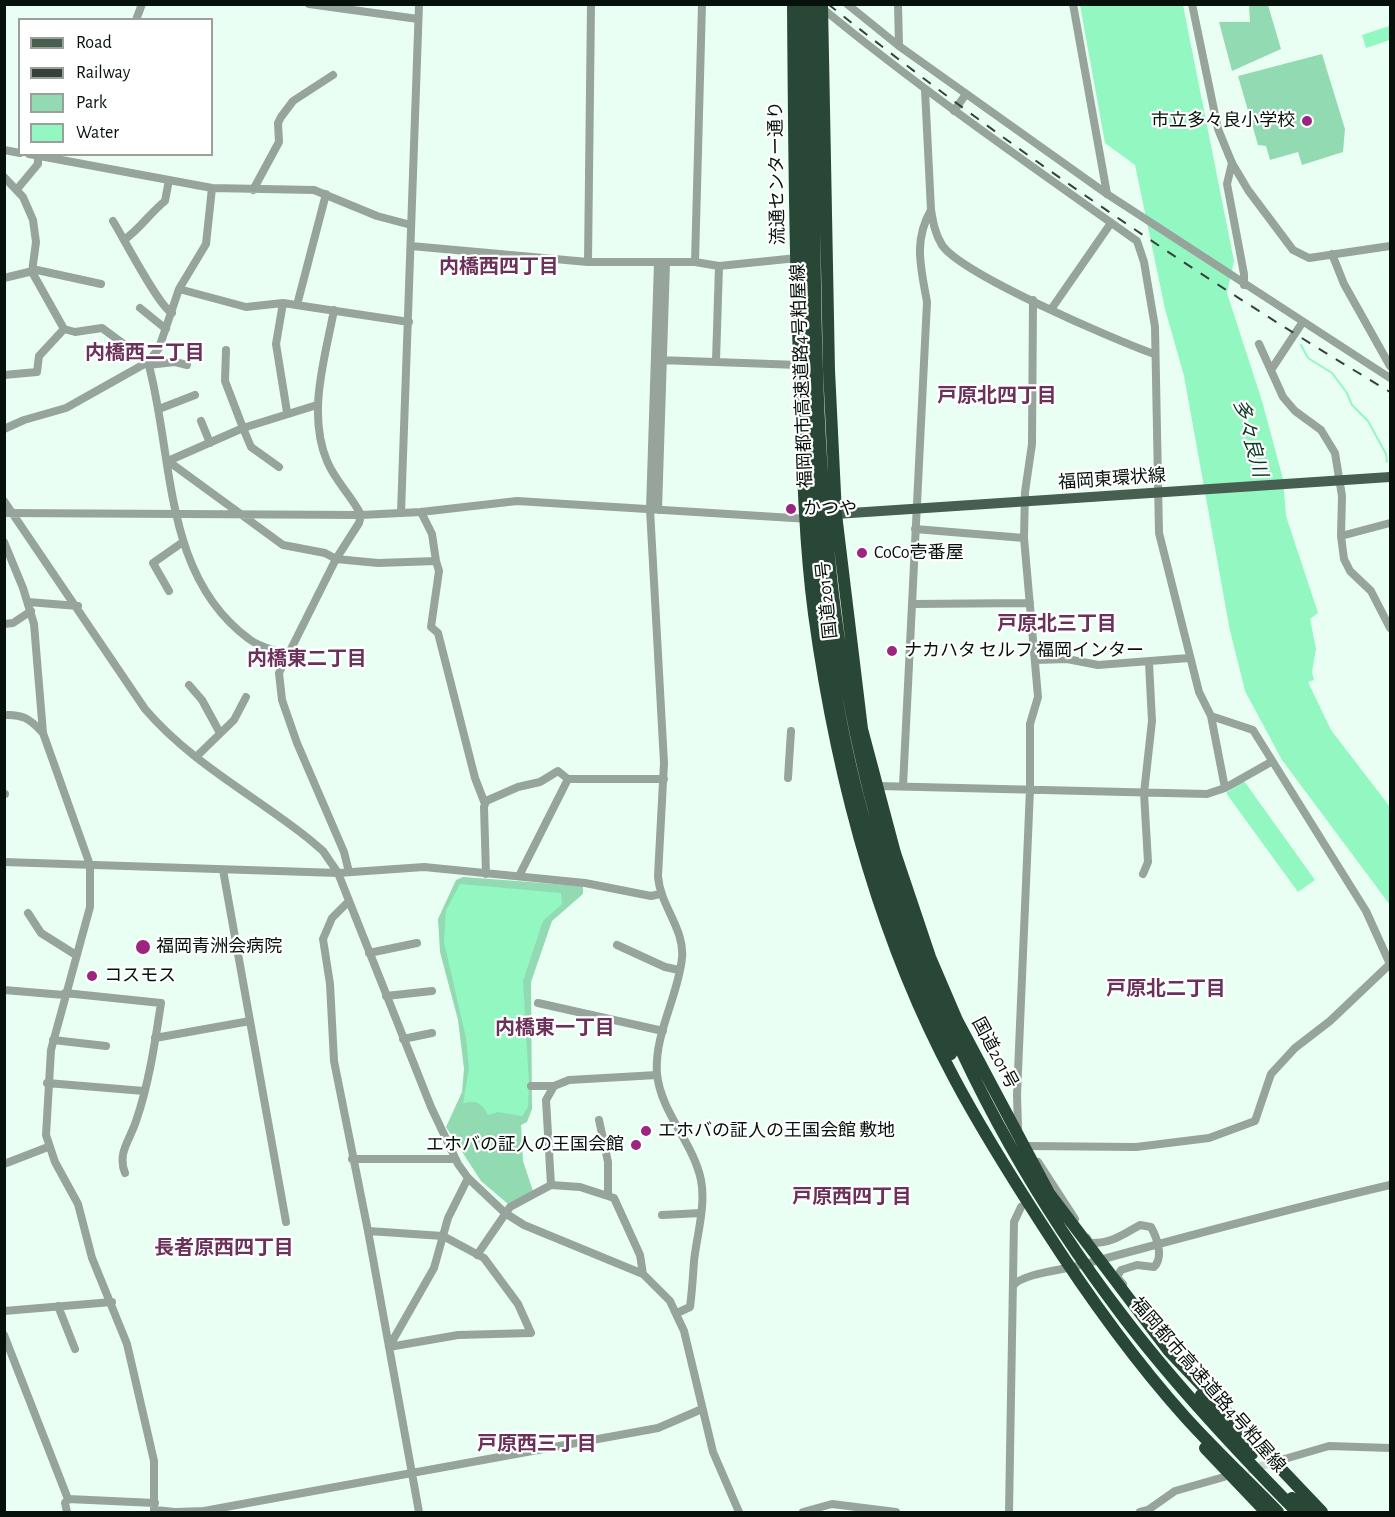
<!DOCTYPE html>
<meta charset="utf-8">
<style>
body{margin:0}
#map{position:relative;width:1395px;height:1517px;overflow:hidden;background:#eafff3;font-family:"Alegreya Sans",sans-serif}
canvas{display:block}
.frame{position:absolute;inset:0;border:6px solid #05110a;pointer-events:none}
.legend{position:absolute;left:18px;top:18px;width:195px;height:138px;box-sizing:border-box;background:#fff;border:2px solid #9ba09d;margin:0;padding:8px 10px;list-style:none;font-size:18px;color:#05110a}
.legend li{display:flex;align-items:center;gap:12px;height:30px}
.legend b{width:30px;border:2px solid #9ba09d}
</style>
<div id="map">
<canvas width="1395" height="1517"></canvas>
<div class="frame"></div>
<ul class="legend">
<li><b style="height:8px;background:#465f50"></b>Road</li>
<li><b style="height:8px;background:#34423a"></b>Railway</li>
<li><b style="height:16px;background:#92dab2"></b>Park</li>
<li><b style="height:16px;background:#92f7c1"></b>Water</li>
</ul>
</div>
<script>
const ctx = document.querySelector('canvas').getContext('2d');
ctx.lineJoin = 'round';
function fillPath(path, color) { ctx.fillStyle = color; ctx.fill(path, 'evenodd'); }
function stroke(path, color, width, dash) { ctx.strokeStyle = color; ctx.lineWidth = width; ctx.lineCap = dash ? 'butt' : 'round'; ctx.setLineDash(dash || []); ctx.stroke(path); }
function drawText(font, color, halo, rows, align = 'center') {
  ctx.font = font + ' "Alegreya Sans","Noto Sans JP",sans-serif'; ctx.lineWidth = 4.5; ctx.setLineDash([]); ctx.textBaseline = 'middle'; ctx.strokeStyle = halo; ctx.fillStyle = color; for (const [text, x, y, turn = 0] of rows) {
    ctx.save(); ctx.translate(x, y); ctx.rotate((+turn || 0) * Math.PI / 180); ctx.textAlign = isNaN(turn) ? turn : align; if (halo) ctx.strokeText(text, 0, 0); ctx.fillText(text, 0, 0); ctx.restore();
  }
}
fillPath(new Path2D(`
 M 1249,5 L 1268,5 L 1281,49 L 1232,71 L 1219,22 L 1250,22 Z
 M 1322,54 L 1345,129 L 1343,152 L 1302,165 L 1298,152 L 1270,160 L 1266,146 L 1258,145 L 1238,76 Z
 M 463,877 L 583,886 L 583,894 L 552,921 L 531,982 L 532,1109 L 527,1122 L 521,1125 L 523,1161 L 533,1191 L 508,1204 L 481,1181 L 446,1127 L 462,1092 L 464,1069 L 458,1020 L 440,952 L 438,919 L 456,880 Z`), '#92dab2');
fillPath(new Path2D(`
 M 1080,5 L 1183,5 L 1234,261 L 1227,293 L 1262,401 L 1283,479 L 1286,516 L 1318,613 L 1310,619 L 1316,649 L 1312,672 L 1314,680 L 1308,682 L 1331,730 L 1390,807 L 1390,905 L 1282,760 L 1245,691 L 1230,631 L 1184,376 L 1165,309 L 1135,165 L 1105,143 Z
 M 1389,26 L 1390,40 L 1366,48 L 1362,35 Z
 M 1244,781 L 1315,880 L 1298,892 L 1226,793 Z
 M 460,884 L 561,893 L 562,904 L 543,921 L 523,981 L 529,1083 L 528,1107 L 522,1116 L 498,1112 L 488,1115 C 483,1104 475,1098 463,1104 L 469,1068 L 466,1038 L 444,942 L 446,910 Z`), '#92f7c1');
stroke(new Path2D(`
 M 1301,345 L 1308,358 L 1332,373 L 1347,393 L 1352,405 L 1368,421 L 1386,454 L 1387,462`), '#92f7c1', 2);
stroke(new Path2D(`
 M 1236,1473 L 1279,1461`), '#c8dbd0', 8, [8, 4]);
stroke(new Path2D(`
 M 309,4 L 418,19
 M 847,4 L 899,46 L 1107,194 L 1390,378
 M 898,4 L 899,46
 M 1073,4 L 1107,194
 M 1192,4 L 1218,129 L 1232,163 L 1248,190 L 1293,250 L 1309,258 L 1390,246
 M 822,8 C 923,91 1030,165 1137,241 L 1144,262 L 1155,327 L 1159,533 L 1199,692 L 1211,716 L 1225,788 L 1207,794 L 878,786
 M 136,20 L 142,4
 M 925,90 L 931,210 C 933,222 935,234 942,245 C 961,274 1115,340 1154,354
 M 954,111 L 966,94
 M 4,150 L 20,153
 M 29,154 L 212,188 L 314,190 L 377,216 L 411,225
 M 1232,163 L 1227,184 L 1244,274 L 1244,285
 M 4,177 L 23,197 L 33,220 L 36,242 L 32,272 L 64,329 L 75,332 L 102,328 L 148,362 C 174,456 162,575 249,639 C 259,647 275,650 287,655
 M 18,188 L 38,164 L 38,154
 M 253,190 L 279,142 L 278,123 L 281,117 L 293,101 L 333,75
 M 113,221 C 123,237 159,307 172,313
 M 124,240 C 140,229 150,213 165,201 L 169,180
 M 411,246 L 588,262 L 695,262 L 719,266 L 797,258
 M 1332,254 L 1344,284 L 1390,366
 M 588,262 L 591,4
 M 695,262 L 702,4
 M 658,263 L 650,509 L 664,763 L 658,876 C 660,906 685,929 682,958 C 678,997 654,1034 657,1074 C 661,1113 693,1142 701,1180 C 706,1206 697,1234 694,1261 C 693,1277 692,1292 690,1307 L 677,1313
 M 4,278 L 37,270 L 101,284
 M 179,289 L 246,307 L 283,303 L 409,322
 M 283,303 L 276,344 L 287,412
 M 297,305 L 326,194
 M 140,308 L 166,329
 M 1052,308 L 1111,223
 M 334,310 C 325,358 307,413 327,461 C 335,481 352,496 361,515 L 359,523 L 336,559 L 279,673 L 282,700 L 297,743 L 344,852 L 349,872
 M 1259,344 L 1283,397 L 1295,411 L 1321,430 L 1335,453 L 1342,496 L 1341,536 L 1344,559 L 1350,571 L 1371,591 L 1390,628
 M 226,350 L 225,381 L 243,428 L 251,447 L 279,467
 M 659,360 L 799,365
 M 716,361 L 719,266
 M 148,365 L 175,362 L 187,365
 M 1271,370 L 1302,323
 M 4,375 L 37,372 L 39,356 L 64,329
 M 159,409 L 195,395
 M 201,421 L 210,443
 M 4,429 L 24,420 L 66,408 L 148,362 L 159,348 L 179,289 L 206,244 L 212,188
 M 168,461 L 283,545 L 325,553 L 336,559 L 378,563 L 436,561 L 432,534 L 421,512
 M 168,461 L 243,428 L 317,405
 M 4,501 L 145,709 C 191,763 254,795 309,839 L 323,851 L 338,873 L 431,1107 L 458,1164 L 468,1178 L 505,1213 L 524,1225 L 643,1274 L 670,1301 L 684,1331 L 713,1452 L 739,1512
 M 658,510 L 666,263
 M 4,513 L 361,515 L 421,512 L 517,501 L 809,519
 M 401,513 L 419,4
 M 915,529 L 1024,538
 M 1341,536 L 1390,523
 M 4,542 L 23,588 L 34,624 L 43,733 L 90,865 L 90,907 L 51,1050 L 46,1135 L 55,1162 L 78,1204 L 92,1258 L 127,1344 L 154,1461 L 154,1512
 M 436,561 L 439,571 L 431,627 L 438,633 L 475,778 L 485,804
 M 169,591 L 153,563 L 183,542
 M 28,602 L 78,606
 M 913,604 L 1030,603
 M 4,624 L 13,623 L 31,611
 M 1035,660 L 1067,659 L 1098,665 L 1189,658
 M 189,685 L 202,700 L 220,733
 M 4,715 C 23,714 30,719 42,732
 M 1211,716 L 1253,730 L 1366,911 L 1390,964
 M 196,757 L 234,720 L 246,697
 M 788,778 L 791,731
 M 903,786 L 927,302 C 921,268 913,241 931,210
 M 1225,788 L 1271,762
 M 4,794 L 5,794
 M 4,862 L 338,873 L 424,867 L 585,883 L 651,896 L 660,894
 M 223,870 L 286,1222
 M 486,874 L 484,807 L 486,801 L 518,787 L 540,782 L 558,771 L 568,779
 M 1143,874 L 1148,862 L 1144,793 L 1152,721 L 1149,663
 M 519,876 L 568,779 L 664,779
 M 348,902 L 332,918 L 323,939 L 330,984 L 334,1061 L 368,1231 L 419,1512
 M 28,913 L 41,933 L 76,955
 M 617,945 L 665,967 L 679,970
 M 369,953 L 417,943
 M 4,990 L 64,995
 M 65,993 L 161,1003 C 155,1042 149,1084 136,1121 C 130,1140 117,1153 125,1173
 M 386,996 L 432,991
 M 538,1003 L 663,1031
 M 155,1038 L 250,1021
 M 403,1039 L 432,1033
 M 53,1040 L 106,1046
 M 47,1083 L 144,1091
 M 531,1086 L 554,1086
 M 599,1120 L 608,1162 L 608,1196
 M 1018,1128 L 1017,1095 L 1030,789 L 1030,724 L 1038,697 L 1024,538 L 1025,492 L 1032,444 L 1033,300
 M 1027,1146 L 1136,1147 L 1209,1138 L 1255,1121 L 1271,1074 L 1295,1048 L 1330,1021 L 1390,964
 M 352,1159 L 455,1159
 M 1038,1162 L 1075,1219
 M 4,1164 L 48,1147
 M 551,1185 L 546,1100 L 554,1086 L 569,1080 L 657,1075
 M 662,1215 L 701,1213
 M 368,1231 L 443,1236 L 484,1258 L 518,1304 L 531,1333 L 458,1335 L 389,1347
 M 1087,1238 L 1090,1243 C 1111,1244 1124,1234 1140,1225 L 1151,1227 C 1157,1238 1164,1257 1154,1267 L 1137,1265 L 1121,1270 L 1117,1277 L 1123,1284
 M 477,1255 L 510,1207 L 551,1185 L 580,1187 L 614,1198 L 640,1255 L 643,1274
 M 1013,1286 C 1022,1273 1065,1270 1081,1265 C 1184,1237 1287,1209 1390,1185
 M 58,1306 L 75,1349
 M 4,1311 L 112,1302
 M 4,1335 L 68,1499 L 65,1503 L 67,1512
 M 389,1347 L 434,1268 L 448,1218 L 468,1178
 M 1271,1450 L 1281,1460 L 1329,1446 L 1390,1448
 M 68,1499 L 155,1503
 M 155,1510 L 175,1512
 M 176,1512 L 204,1511 L 658,1428 L 702,1409
 M 803,1512 L 832,1504 L 896,1512
 M 1009,1512 L 1014,1222 L 1021,1207
 M 1140,1512 L 1148,1510 L 1175,1491 L 1224,1477`), '#96a49c', 8);
stroke(new Path2D(`
 M 836,514 L 1390,477`), '#465f50', 10);
stroke(new Path2D(`
 M 793,4 C 794,139 795,274 801,409 C 803,477 805,546 814,614 C 836,774 878,936 954,1078 C 981,1129 1012,1178 1043,1226 C 1086,1293 1133,1359 1186,1418 C 1216,1451 1248,1481 1278,1512
 M 803,4 C 809,226 801,450 832,670 C 852,802 895,933 951,1054
 M 812,4 C 816,188 810,374 829,557 C 856,838 950,1090 1122,1315 C 1175,1385 1236,1450 1297,1512
 M 822,4 L 829,370 L 836,514 L 862,729 L 895,853 L 930,957 L 957,1020 L 1049,1193 L 1168,1350 L 1322,1512
 M 1201,1395 L 1252,1454
 M 1205,1448 L 1266,1512
 M 1292,1498 L 1310,1512`), '#294737', 12);
stroke(new Path2D(`
 M 828,4 C 1007,147 1195,275 1390,392`), '#34423a', 2, [10, 10]);
for (const [x, y, r, color] of [
 [1307,121,6,"#9c2580"],
 [791,509,6,"#9c2580"],
 [862,553,6,"#9c2580"],
 [892,651,6,"#9c2580"],
 [143,947,8,"#9c2580"],
 [92,976,6,"#9c2580"],
 [646,1131,6,"#9c2580"],
 [636,1145,6,"#9c2580"]
]) { const dot = new Path2D(); dot.arc(x, y, r, 0, 2 * Math.PI); ctx.fillStyle = color; ctx.fill(dot); stroke(dot, '#fff', 2); }
drawText('18px', '#05110a', '#fff', [
 ["市立多々良小学校",1295,121,"right"],
 ["かつや",803,509],
 ["CoCo壱番屋",874,553],
 ["ナカハタ セルフ 福岡インター",904,651],
 ["福岡青洲会病院",156,947],
 ["コスモス",104,976],
 ["エホバの証人の王国会館 敷地",658,1131],
 ["エホバの証人の王国会館",624,1145,"right"]
], 'left');
drawText('18px', '#05110a', '#fff', [
 ["流通センター通り",777,173,-91],
 ["福岡都市高速道路4号粕屋線",802,376,-92],
 ["福岡東環状線",1112,479,-4],
 ["国道201号",827,600,-96],
 ["国道201号",995,1053,62],
 ["福岡都市高速道路4号粕屋線",1208,1385,49]
]);
drawText('bold 20px', '#6b315a', '#fff', [
 ["内橋西四丁目",499,267],
 ["内橋西二丁目",145,353],
 ["戸原北四丁目",997,396],
 ["戸原北三丁目",1057,624],
 ["内橋東二丁目",307,659],
 ["戸原北二丁目",1166,989],
 ["内橋東一丁目",555,1028],
 ["戸原西四丁目",852,1197],
 ["長者原西四丁目",224,1248],
 ["戸原西三丁目",537,1444]
]);
drawText('italic 20px', '#0e3a26', '#fff', [
 ["多々良川",1250,438,75]
]);
</script>
